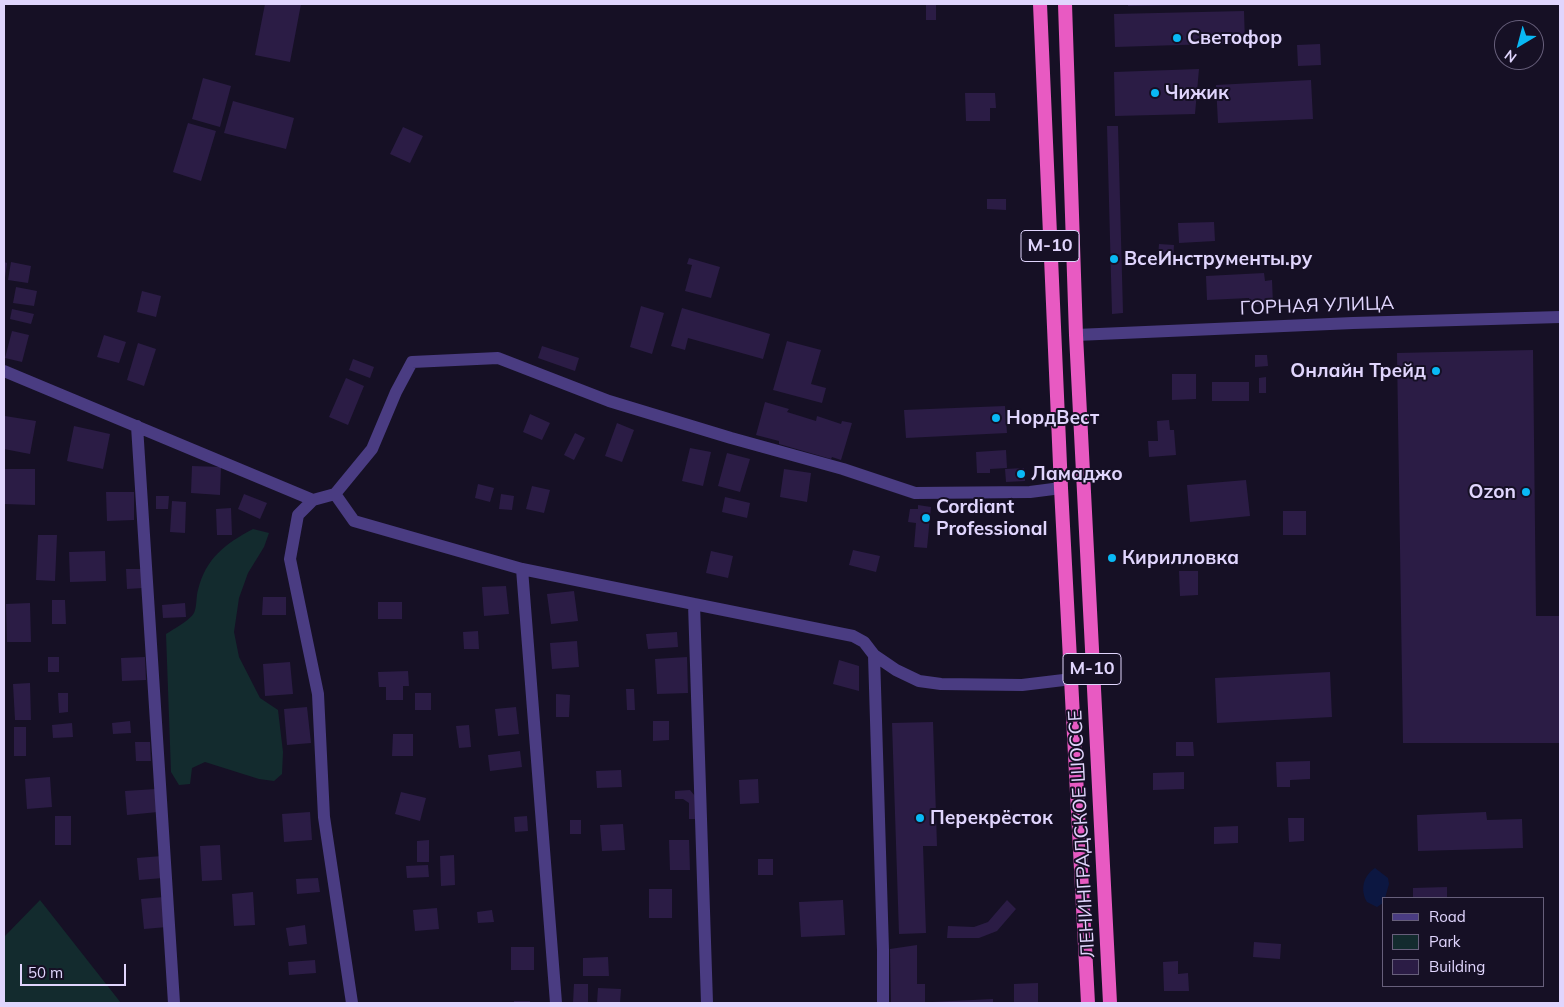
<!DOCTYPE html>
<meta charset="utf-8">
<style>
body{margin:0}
#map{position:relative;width:1564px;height:1007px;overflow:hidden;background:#161025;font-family:Mulish,sans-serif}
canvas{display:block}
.frame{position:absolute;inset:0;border:5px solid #e0d5fd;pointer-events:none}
.legend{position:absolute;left:1382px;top:897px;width:162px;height:90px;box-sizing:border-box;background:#161025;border:1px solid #675f7b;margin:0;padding:6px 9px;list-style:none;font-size:15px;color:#e0d5fd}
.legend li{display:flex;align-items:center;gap:10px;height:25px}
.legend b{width:25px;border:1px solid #675f7b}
.north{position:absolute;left:1494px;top:20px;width:50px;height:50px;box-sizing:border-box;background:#161025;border:1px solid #675f7b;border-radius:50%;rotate:217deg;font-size:14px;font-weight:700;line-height:20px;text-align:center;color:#e0d5fd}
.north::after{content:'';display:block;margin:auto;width:18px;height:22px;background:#09b9f5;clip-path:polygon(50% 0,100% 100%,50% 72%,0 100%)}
.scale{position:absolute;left:20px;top:964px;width:106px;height:22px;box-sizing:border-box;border:2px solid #e0d5fd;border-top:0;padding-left:6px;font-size:15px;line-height:18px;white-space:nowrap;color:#e0d5fd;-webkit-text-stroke:4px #161025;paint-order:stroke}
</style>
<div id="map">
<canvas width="1564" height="1007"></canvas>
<div class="frame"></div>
<ul class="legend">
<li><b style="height:6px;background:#4a3c82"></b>Road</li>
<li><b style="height:14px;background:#132b2e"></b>Park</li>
<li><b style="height:14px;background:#2b1c45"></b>Building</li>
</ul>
<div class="north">N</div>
<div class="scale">50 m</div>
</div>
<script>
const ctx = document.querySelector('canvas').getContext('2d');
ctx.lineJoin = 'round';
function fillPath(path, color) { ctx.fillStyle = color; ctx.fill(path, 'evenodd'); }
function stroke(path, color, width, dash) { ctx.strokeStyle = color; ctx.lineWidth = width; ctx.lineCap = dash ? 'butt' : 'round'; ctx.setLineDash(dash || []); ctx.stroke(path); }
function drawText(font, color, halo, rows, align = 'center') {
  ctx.font = font + ' Mulish,sans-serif'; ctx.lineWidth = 4; ctx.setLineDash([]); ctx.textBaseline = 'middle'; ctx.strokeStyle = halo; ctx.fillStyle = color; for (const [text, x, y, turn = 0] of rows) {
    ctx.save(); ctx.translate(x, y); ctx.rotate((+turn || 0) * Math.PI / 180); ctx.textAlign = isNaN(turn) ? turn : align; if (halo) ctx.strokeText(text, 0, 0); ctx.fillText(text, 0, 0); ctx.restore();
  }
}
fillPath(new Path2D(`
 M 253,529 L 269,533 L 264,547 L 248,573 L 239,598 L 234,632 L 239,657 L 260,698 L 278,710 L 283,752 L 282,774 L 274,781 L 259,779 L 205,762 L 192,768 L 190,784 L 179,785 L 171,772 L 166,634 C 174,629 190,620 194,613 C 197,607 196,596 198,590 C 206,558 225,544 253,529 Z
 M 40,900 L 121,1003 L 4,1003 L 4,937 Z`), '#132b2e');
fillPath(new Path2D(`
 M 1375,868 L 1388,878 L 1389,884 L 1385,898 L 1383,898 L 1383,903 L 1377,907 L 1367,902 C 1360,890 1363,876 1375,868 Z`), '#0c1741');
fillPath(new Path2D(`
 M 265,4 L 301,4 L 290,62 L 255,55 Z
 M 926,4 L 936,4 L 936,20 L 926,20 Z
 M 1128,4 L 1182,4 L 1182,5 L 1128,6 Z
 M 1244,11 L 1245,43 L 1115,47 L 1114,14 Z
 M 1320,44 L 1321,65 L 1298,66 L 1297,45 Z
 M 1199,69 L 1195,114 L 1115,116 L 1114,72 Z
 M 203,78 L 231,86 L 220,127 L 192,119 Z
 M 1311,80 L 1313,119 L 1218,123 L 1216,85 Z
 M 965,93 L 995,93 L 996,108 L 990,108 L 990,121 L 966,121 Z
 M 233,101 L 294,118 L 286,149 L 224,133 Z
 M 188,123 L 216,131 L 201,181 L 173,172 Z
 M 1107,126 L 1118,126 L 1123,313 L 1112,314 Z
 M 403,127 L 423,136 L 410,163 L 390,154 Z
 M 987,199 L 1006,199 L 1006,210 L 987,209 Z
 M 1214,222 L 1215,241 L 1179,243 L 1178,223 Z
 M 1159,244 L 1174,245 L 1173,259 L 1158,258 Z
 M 689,258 L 720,267 L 711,298 L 685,291 L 692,265 L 687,264 Z
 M 4,262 L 7,263 L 5,278 L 4,277 Z
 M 11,262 L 31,266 L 28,283 L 8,280 Z
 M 1264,273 L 1265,281 L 1272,280 L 1273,304 L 1249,305 L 1249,298 L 1207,300 L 1206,276 Z
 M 16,287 L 37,291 L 34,306 L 13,303 Z
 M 142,291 L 161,296 L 156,317 L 137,312 Z
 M 641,306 L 664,313 L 652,354 L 630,347 Z
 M 682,308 L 770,334 L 763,359 L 688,338 L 685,350 L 671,346 Z
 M 12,309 L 34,314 L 31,324 L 10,319 Z
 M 12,331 L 29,335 L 22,362 L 5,358 Z
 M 104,335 L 126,342 L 119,363 L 97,357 Z
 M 787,341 L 821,350 L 811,384 L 826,388 L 822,403 L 773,390 Z
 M 138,343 L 156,349 L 144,386 L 127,380 Z
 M 542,346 L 579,358 L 575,371 L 538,358 Z
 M 1533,350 L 1536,616 L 1560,616 L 1560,743 L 1403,743 L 1397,353 Z
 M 1255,355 L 1267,355 L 1268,366 L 1255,367 Z
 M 353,359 L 374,367 L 370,378 L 349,370 Z
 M 1172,374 L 1196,374 L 1196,399 L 1172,400 Z
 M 1266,377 L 1266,393 L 1259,393 L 1259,378 Z
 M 346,378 L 364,386 L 348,425 L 329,417 Z
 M 1212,382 L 1249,382 L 1249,401 L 1212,401 Z
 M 765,402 L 789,409 L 787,412 L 816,421 L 817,416 L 841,424 L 842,421 L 852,423 L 841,460 L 832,457 L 831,459 L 779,444 L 779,441 L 756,435 Z
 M 1005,406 L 1007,433 L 906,438 L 904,410 Z
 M 530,414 L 550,423 L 542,440 L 523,432 Z
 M 5,416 L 36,421 L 30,454 L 4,449 Z
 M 1169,420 L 1170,430 L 1174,430 L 1176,455 L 1149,457 L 1148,441 L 1158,441 L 1157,421 Z
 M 617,423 L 634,430 L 622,462 L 605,456 Z
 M 74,426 L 110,434 L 103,469 L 67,461 Z
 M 575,433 L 585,438 L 574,460 L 564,455 Z
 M 690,448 L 711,452 L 703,486 L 682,481 Z
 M 1006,450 L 1007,468 L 990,469 L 990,473 L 977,473 L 976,452 Z
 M 727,453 L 750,459 L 740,492 L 718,486 Z
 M 192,466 L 221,467 L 220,495 L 191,493 Z
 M 1024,468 L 1025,481 L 1006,482 L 1005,469 Z
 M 4,469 L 35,469 L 35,505 L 4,504 Z
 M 784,469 L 811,473 L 807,502 L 780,497 Z
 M 1246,480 L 1250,516 L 1190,522 L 1187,485 Z
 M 478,484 L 494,488 L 490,502 L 475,498 Z
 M 532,486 L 550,490 L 544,513 L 526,509 Z
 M 106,492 L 134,492 L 134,520 L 107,521 Z
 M 244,494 L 267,503 L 260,519 L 238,509 Z
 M 501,494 L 514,496 L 512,510 L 499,509 Z
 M 156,496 L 169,496 L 168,509 L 156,509 Z
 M 725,497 L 750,503 L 747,518 L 722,512 Z
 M 172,501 L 186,502 L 185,533 L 170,532 Z
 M 918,505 L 931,507 L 927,548 L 914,547 L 916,523 L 908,522 L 910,509 L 918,509 Z
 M 231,508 L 232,535 L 217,535 L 216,509 Z
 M 1283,511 L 1306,511 L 1306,535 L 1283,535 Z
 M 38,535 L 57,535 L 55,581 L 36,580 Z
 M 853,550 L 880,556 L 876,572 L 849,565 Z
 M 105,551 L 106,581 L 70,582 L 69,552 Z
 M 711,551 L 733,556 L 728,578 L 706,573 Z
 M 126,569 L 141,569 L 143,588 L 127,589 Z
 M 1179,571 L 1198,571 L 1198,595 L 1180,596 Z
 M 506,586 L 509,614 L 484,616 L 482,587 Z
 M 574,591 L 578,621 L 551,624 L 547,594 Z
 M 263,597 L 286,597 L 286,615 L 262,615 Z
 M 52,600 L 65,600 L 66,624 L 52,624 Z
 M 378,602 L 402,602 L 402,619 L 378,619 Z
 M 30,603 L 31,642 L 7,642 L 6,604 Z
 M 185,603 L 186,617 L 163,618 L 162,605 Z
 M 478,631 L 479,649 L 464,649 L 463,632 Z
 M 677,632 L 678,647 L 648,649 L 646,634 Z
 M 577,641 L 579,667 L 552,669 L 550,643 Z
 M 48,657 L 59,657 L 59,672 L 48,672 Z
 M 145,657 L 146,680 L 122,681 L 121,658 Z
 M 687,657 L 688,693 L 657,694 L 655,659 Z
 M 839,660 L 859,666 L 859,691 L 833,684 Z
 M 290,662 L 293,694 L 265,696 L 263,664 Z
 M 408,671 L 409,686 L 403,686 L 403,700 L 386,700 L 386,687 L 379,687 L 378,672 Z
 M 1330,672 L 1332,717 L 1217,723 L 1215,678 Z
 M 30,683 L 31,720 L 15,720 L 13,684 Z
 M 626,689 L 634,689 L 635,710 L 627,710 Z
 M 58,693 L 68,693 L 68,712 L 59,713 Z
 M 415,693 L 431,693 L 431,710 L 415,710 Z
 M 556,694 L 570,695 L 569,717 L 556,717 Z
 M 307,707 L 311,743 L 287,745 L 284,709 Z
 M 516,707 L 519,734 L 498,736 L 495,709 Z
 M 130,721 L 131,733 L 113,734 L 112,723 Z
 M 653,721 L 669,721 L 669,740 L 653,741 Z
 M 933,722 L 937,846 L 923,846 L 926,933 L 899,934 L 892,723 Z
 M 72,723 L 73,737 L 53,738 L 52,725 Z
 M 469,725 L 471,747 L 459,748 L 456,726 Z
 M 14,727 L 26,727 L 26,756 L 14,756 Z
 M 393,734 L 413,734 L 413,756 L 392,756 Z
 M 135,742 L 150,742 L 151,761 L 136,761 Z
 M 1176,742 L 1193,742 L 1194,756 L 1176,756 Z
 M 520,751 L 522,767 L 490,771 L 488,755 Z
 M 1310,761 L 1310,779 L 1290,780 L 1290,787 L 1277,787 L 1276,762 Z
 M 621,770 L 622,787 L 597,788 L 596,771 Z
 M 1184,772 L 1184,789 L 1153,790 L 1153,773 Z
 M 50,777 L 52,807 L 27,809 L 25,779 Z
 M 758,779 L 759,803 L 740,804 L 739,780 Z
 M 156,789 L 158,812 L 127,815 L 125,791 Z
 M 690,790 L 695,796 L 699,819 L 689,819 L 689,803 L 683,799 L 675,799 L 675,791 Z
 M 401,792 L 426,798 L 420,821 L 395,814 Z
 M 310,812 L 312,840 L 284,842 L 282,814 Z
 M 1486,812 L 1487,820 L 1522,819 L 1523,848 L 1418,851 L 1417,815 Z
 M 55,816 L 71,816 L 71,845 L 55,845 Z
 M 527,816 L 528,831 L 515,832 L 514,817 Z
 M 1288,818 L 1304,818 L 1304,841 L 1289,842 Z
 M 570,820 L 581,820 L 581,834 L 570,834 Z
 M 623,824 L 625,850 L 602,851 L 600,825 Z
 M 1238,826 L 1238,843 L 1214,844 L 1214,827 Z
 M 429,840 L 429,862 L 417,862 L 417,841 Z
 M 669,840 L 689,840 L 690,870 L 670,870 Z
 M 220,845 L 222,880 L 202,881 L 200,846 Z
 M 454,855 L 455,885 L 441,886 L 440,856 Z
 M 162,856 L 163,878 L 139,880 L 137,858 Z
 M 758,859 L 773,859 L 773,875 L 758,875 Z
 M 428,865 L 429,877 L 407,878 L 406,866 Z
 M 318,878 L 320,892 L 297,894 L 296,879 Z
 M 1447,887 L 1447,898 L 1413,898 L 1413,888 Z
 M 649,889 L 672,889 L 672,918 L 649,918 Z
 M 253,892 L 255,925 L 234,926 L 232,894 Z
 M 164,897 L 167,927 L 144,929 L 141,899 Z
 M 843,900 L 845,935 L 801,937 L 799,902 Z
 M 1007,900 L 1016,909 L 997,931 L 979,938 L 947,938 L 948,926 L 974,927 L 988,922 Z
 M 437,908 L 439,929 L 415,931 L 413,910 Z
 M 492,910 L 494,922 L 478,923 L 477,912 Z
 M 305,925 L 307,944 L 289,946 L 286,928 Z
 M 1254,942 L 1281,944 L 1280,959 L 1253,957 Z
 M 917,945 L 917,984 L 925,984 L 925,1003 L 891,1003 L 890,949 Z
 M 511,947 L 534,947 L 534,970 L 511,970 Z
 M 608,957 L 609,976 L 583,976 L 583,958 Z
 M 315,960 L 316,973 L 289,975 L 288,962 Z
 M 1178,961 L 1178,974 L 1188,973 L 1189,991 L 1164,991 L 1163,962 Z
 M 1038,983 L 1038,1003 L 1014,1003 L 1014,984 Z
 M 574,984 L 588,984 L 588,1003 L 573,1003 Z
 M 598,988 L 621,989 L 620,1003 L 597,1003 Z
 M 993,999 L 993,1003 L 932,1003 L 932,1002 Z
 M 514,1001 L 530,1001 L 530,1003 L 514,1003 Z`), '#2b1c45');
stroke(new Path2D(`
 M 4,371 L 313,500
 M 137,426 L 174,1003
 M 335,494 L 354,521 L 522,569 L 694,604
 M 522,569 L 556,1003
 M 874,655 L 896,670 L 919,681 L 941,684 L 1022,685 L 1072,679
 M 352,1003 L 324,817 L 318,694 L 290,559 L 298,515 L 313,500 L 335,494 L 372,449 L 396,392 L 412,362 L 498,358 L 609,401 L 731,438 L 843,469 L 915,493 L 1030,492 L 1061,488
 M 707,1003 L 694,604 L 853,636 L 864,642 L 874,655 L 883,950 L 883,1003`), '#4a3c82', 12);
stroke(new Path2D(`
 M 1076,335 L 1353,323 L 1560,317`), '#4a3c82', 12);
stroke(new Path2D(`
 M 1040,4 L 1061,488 L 1088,1003
 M 1065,4 L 1076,335 L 1110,1003`), '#e85ac2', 14);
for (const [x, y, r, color] of [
 [1177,38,5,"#09b9f5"],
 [1155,93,5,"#09b9f5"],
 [1114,259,5,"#09b9f5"],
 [1436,371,5,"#09b9f5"],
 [996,418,5,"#09b9f5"],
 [1021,474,5,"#09b9f5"],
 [1526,492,5,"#09b9f5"],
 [926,518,5,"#09b9f5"],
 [1112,558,5,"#09b9f5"],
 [920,818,5,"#09b9f5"]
]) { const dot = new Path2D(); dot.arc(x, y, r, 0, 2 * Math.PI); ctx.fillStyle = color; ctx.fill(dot); stroke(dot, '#161025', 2); }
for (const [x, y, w] of [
 [1050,246,58],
 [1092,669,58]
]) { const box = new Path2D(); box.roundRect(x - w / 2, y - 15.5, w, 31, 4); ctx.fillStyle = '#161025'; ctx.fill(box); stroke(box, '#e0d5fd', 1); }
drawText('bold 18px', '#e0d5fd', null, [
 ["М-10",1050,246],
 ["М-10",1092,669]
]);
drawText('bold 19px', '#e0d5fd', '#161025', [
 ["Светофор",1187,38],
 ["Чижик",1165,93],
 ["ВсеИнструменты.ру",1124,259],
 ["Онлайн Трейд",1426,371,"right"],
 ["НордВест",1006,418],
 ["Ламаджо",1031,474],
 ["Ozon",1516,492,"right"],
 ["Cordiant",936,507],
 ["Professional",936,529],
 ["Кирилловка",1122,558],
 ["Перекрёсток",930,818]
], 'left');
drawText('19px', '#e0d5fd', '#161025', [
 ["ГОРНАЯ УЛИЦА",1317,306,-2],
 ["ЛЕНИНГРАДСКОЕ ШОССЕ",1082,834,-93]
]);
</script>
